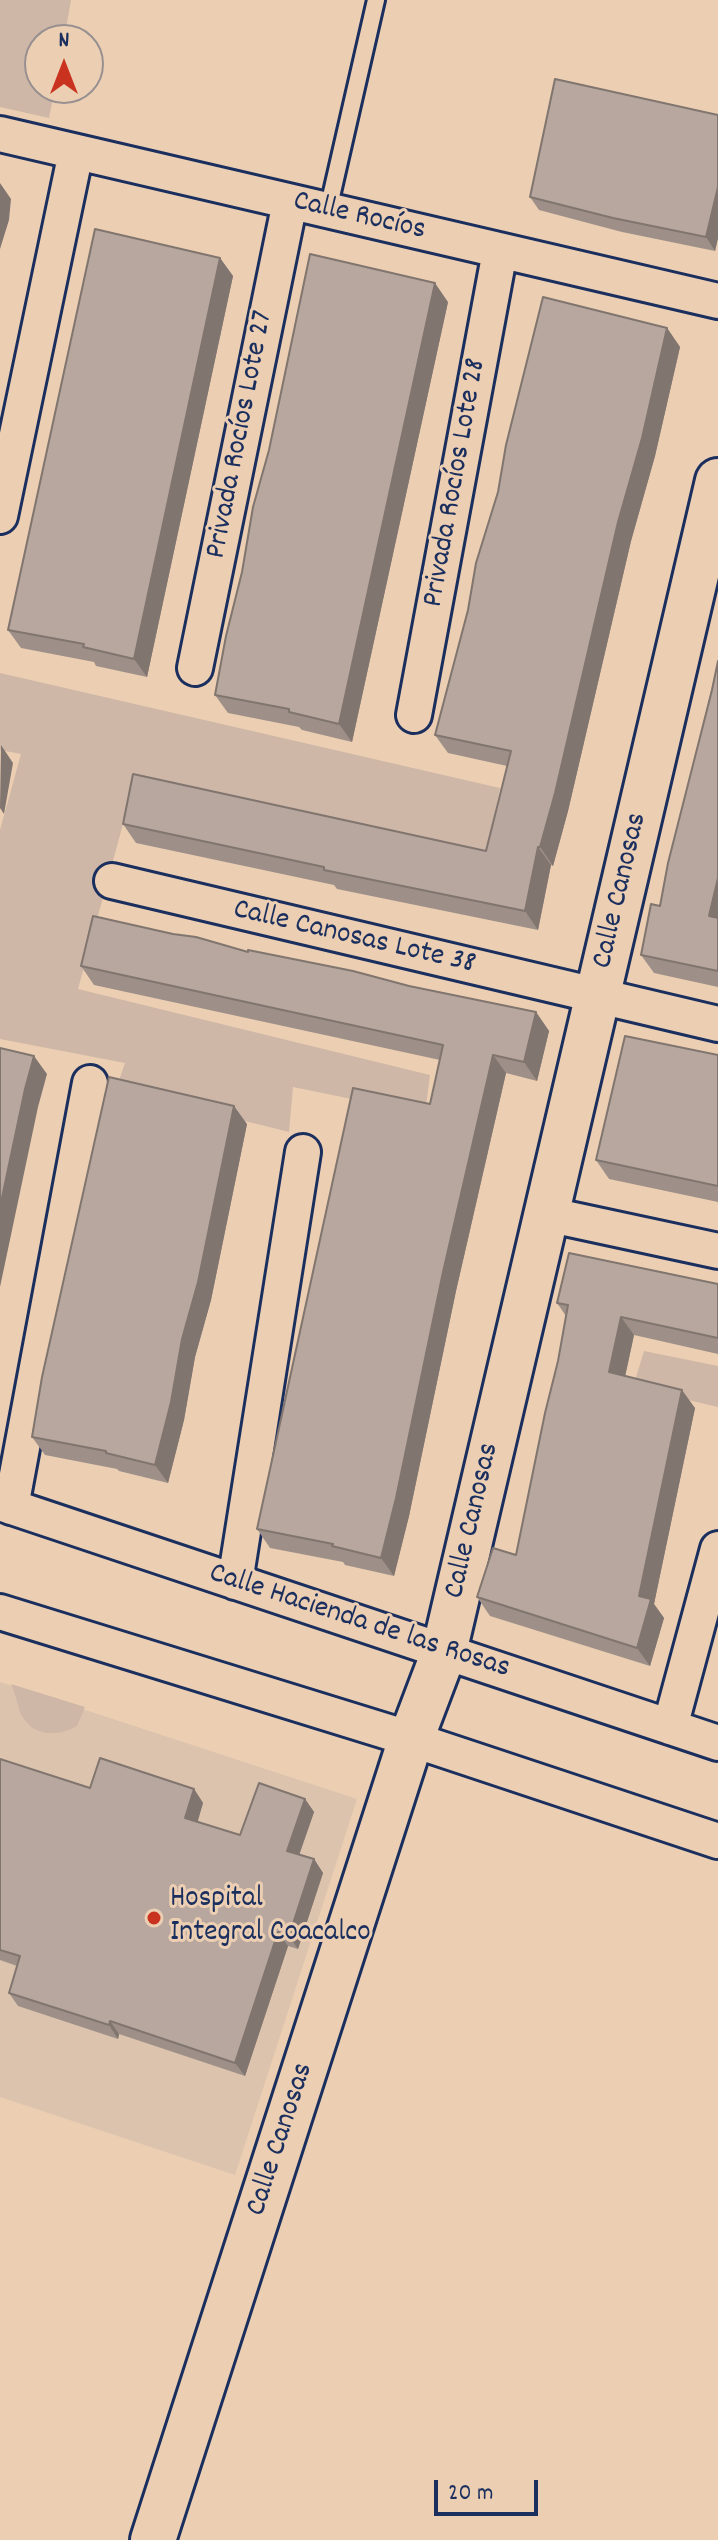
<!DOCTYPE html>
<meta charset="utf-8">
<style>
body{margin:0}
#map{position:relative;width:718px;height:2540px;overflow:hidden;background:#eccfb3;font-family:Dekko,sans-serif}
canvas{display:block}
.north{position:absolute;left:24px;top:24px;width:80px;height:80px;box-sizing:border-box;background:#eccfb3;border:2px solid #988f91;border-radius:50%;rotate:0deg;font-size:22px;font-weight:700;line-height:32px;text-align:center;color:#1b2f5e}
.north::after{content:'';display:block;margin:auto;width:28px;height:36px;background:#c8321e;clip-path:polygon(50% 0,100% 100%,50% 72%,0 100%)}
.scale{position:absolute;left:434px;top:2480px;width:104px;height:36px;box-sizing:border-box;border:4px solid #1b2f5e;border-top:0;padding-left:10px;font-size:24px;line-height:28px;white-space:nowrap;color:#1b2f5e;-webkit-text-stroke:6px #eccfb3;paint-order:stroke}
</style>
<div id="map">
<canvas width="718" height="2540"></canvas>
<div class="north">N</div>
<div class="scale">20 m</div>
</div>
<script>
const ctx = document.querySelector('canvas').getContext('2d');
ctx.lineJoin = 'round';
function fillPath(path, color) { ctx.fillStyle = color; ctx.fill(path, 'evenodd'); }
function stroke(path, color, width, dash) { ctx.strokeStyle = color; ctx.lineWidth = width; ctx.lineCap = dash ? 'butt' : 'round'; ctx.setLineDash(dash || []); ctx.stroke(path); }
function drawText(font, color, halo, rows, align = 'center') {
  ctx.font = font + ' Dekko,sans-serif'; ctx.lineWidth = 6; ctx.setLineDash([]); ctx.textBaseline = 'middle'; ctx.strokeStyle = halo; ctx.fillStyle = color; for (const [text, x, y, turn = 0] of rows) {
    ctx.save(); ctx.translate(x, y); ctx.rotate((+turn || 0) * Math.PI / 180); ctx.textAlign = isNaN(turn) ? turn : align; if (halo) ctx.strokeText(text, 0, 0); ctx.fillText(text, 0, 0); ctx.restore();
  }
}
fillPath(new Path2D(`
 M 0,1682 L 357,1799 L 235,2175 L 0,2097 Z`), '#dcc3ad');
fillPath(new Path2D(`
 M 0,0 L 71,0 L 64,40 L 40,40 L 40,88 L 55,88 L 49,118 L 0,107 Z
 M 0,673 L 500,788 L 486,855 L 135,780 L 78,989 L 430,1075 L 425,1114 L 293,1087 L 289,1132 L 116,1089 L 125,1063 L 0,1039 L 0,830 L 21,754 L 0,750 Z
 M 644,1351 L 718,1366 L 718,1407 L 633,1387 Z
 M 11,1684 L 85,1707 L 77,1726 C 58,1737 32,1737 21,1714 C 17,1704 16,1694 11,1684 Z`), '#ceb7a7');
const lane = new Path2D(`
 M 328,210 L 376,0`);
const street = new Path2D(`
 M 0,134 L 718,301
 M 0,516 L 76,152
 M 195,668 L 290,202
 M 414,715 L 500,251
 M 112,881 L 718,1024
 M 546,1214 L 718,1251
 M 0,1503 L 718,1743
 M 11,1507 L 90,1083
 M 235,1582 L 303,1152
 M 0,1612 L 411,1739 L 718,1841
 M 670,1727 L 718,1549`);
const secondary = new Path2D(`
 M 153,2540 L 411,1739 L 444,1652 L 718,481`);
stroke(lane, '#1b2f5e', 22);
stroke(street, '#1b2f5e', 40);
stroke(secondary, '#1b2f5e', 50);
stroke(lane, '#eccfb3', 16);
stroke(street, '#eccfb3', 34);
stroke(secondary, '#eccfb3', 44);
fillPath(new Path2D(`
 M 718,115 L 718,238 L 715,251 L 622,232 L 539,210 L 530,197 Z
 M 220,258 L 233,276 L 147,677 L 96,666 L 94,662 L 21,648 L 8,630 Z
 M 448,302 L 352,742 L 302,730 L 299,727 L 228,713 L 215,695 Z
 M 667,328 L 680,347 L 655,456 L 631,541 L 568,811 L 553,866 L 551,865 L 538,930 L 337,889 L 334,885 L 136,843 L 123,824 L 486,851 L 507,766 L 448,753 L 435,735 Z
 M 718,661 L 718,987 L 654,973 L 641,955 L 660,906 Z
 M 248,952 L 536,1012 L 549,1031 L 537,1081 L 506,1073 L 456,1291 L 409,1516 L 394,1576 L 345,1565 L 343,1562 L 270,1548 L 257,1529 L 430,1104 L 440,1060 L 94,985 L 81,966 Z
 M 718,1055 L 718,1202 L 609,1179 L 596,1160 Z
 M 247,1124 L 211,1300 L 195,1357 L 184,1420 L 168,1483 L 119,1471 L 117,1469 L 45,1455 L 32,1437 Z
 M 718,1284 L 718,1354 L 634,1335 L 625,1376 L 695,1408 L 654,1604 L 664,1618 L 650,1666 L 490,1616 L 477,1597 L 516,1555 L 558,1361 L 566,1316 L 557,1303 Z
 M 0,1759 L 90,1788 L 194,1789 L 203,1803 L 197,1821 L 240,1835 L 305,1799 L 314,1812 L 299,1855 L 314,1859 L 323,1873 L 298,1949 L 288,1946 L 245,2076 L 119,2034 L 118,2039 L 18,2006 L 9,1993 L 17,1966 L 0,1960 Z`), '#9e9088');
fillPath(new Path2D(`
 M 0,183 L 11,199 L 9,220 L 0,249 Z
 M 718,187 L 718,238 L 715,251 L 706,237 Z
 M 220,258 L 233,276 L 147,677 L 134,659 Z
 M 435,283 L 448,302 L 352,742 L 339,724 Z
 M 667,328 L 680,347 L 655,456 L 631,541 L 568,811 L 553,866 L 540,847 L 618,522 Z
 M 1,745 L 13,763 L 4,814 L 0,808 Z
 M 538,847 L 551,865 L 538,930 L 525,911 Z
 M 718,878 L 718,929 L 709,916 Z
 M 536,1012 L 549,1031 L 537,1081 L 524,1062 Z
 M 493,1055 L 506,1073 L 456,1291 L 409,1516 L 394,1576 L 381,1558 L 443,1272 Z
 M 34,1056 L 47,1074 L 38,1107 L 0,1287 L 0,1207 L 25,1089 Z
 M 234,1106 L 247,1124 L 211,1300 L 195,1357 L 184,1420 L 168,1483 L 155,1465 Z
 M 621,1317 L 634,1335 L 622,1391 L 609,1372 Z
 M 682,1390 L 695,1408 L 654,1604 L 664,1618 L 650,1666 L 637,1648 L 639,1596 Z
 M 194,1789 L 203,1803 L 195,1831 L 185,1818 Z
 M 305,1799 L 314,1812 L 296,1864 L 287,1851 Z
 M 314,1859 L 323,1873 L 298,1949 L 289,1936 Z
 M 278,1932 L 288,1946 L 245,2076 L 235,2063 Z
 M 110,2021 L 119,2034 L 118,2039 L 109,2025 Z`), '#81756f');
const building = new Path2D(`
 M 555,79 L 718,115 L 718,187 L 706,237 L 613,218 L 530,197 Z
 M 95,229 L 220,258 L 134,659 L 83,647 L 84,644 L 8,630 Z
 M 310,254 L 435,283 L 339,724 L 289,712 L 289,709 L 215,695 L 226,636 L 242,572 L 253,507 L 269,450 Z
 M 543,297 L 667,328 L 642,438 L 618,522 L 555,793 L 540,847 L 538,847 L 525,911 L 324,870 L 324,867 L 123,824 L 133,774 L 486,851 L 511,751 L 435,735 L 468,610 L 476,563 L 498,492 L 506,445 Z
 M 718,661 L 718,878 L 709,916 L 718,918 L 718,971 L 641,955 L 651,904 L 660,906 L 668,863 L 712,690 Z
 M 93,916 L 173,934 L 196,937 L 248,952 L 248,950 L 353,971 L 409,986 L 536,1012 L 524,1062 L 493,1055 L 443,1272 L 396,1498 L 381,1558 L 332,1546 L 333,1544 L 257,1529 L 353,1088 L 430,1104 L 443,1045 L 81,966 Z
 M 625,1036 L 718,1055 L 718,1186 L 596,1160 Z
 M 0,1048 L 34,1056 L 25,1089 L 0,1207 Z
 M 109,1077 L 234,1106 L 198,1282 L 182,1339 L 171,1402 L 155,1465 L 106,1453 L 106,1451 L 32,1437 L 42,1377 Z
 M 569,1253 L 718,1284 L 718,1338 L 621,1317 L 609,1372 L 682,1390 L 639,1596 L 651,1599 L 637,1648 L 477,1597 L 493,1548 L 516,1555 L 545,1413 L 558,1361 L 568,1305 L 557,1303 Z
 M 100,1758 L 194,1789 L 185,1818 L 240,1835 L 259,1783 L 305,1799 L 287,1851 L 314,1859 L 289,1936 L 278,1932 L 235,2063 L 110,2021 L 109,2025 L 9,1993 L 20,1956 L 0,1950 L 0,1759 L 90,1788 Z`);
fillPath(building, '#b8a79e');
stroke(building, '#81756f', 2);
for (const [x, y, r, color] of [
 [154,1918,8,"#c8321e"]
]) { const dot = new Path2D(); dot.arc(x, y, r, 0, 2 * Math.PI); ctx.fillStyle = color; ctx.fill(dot); stroke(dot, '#eccfb3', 3); }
drawText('30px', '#1b2f5e', '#eccfb3', [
 ["Calle Rocíos",359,218,13],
 ["Privada Rocíos Lote 27",242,435,-79],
 ["Privada Rocíos Lote 28",457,483,-80],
 ["Calle Canosas",622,891,-77],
 ["Calle Canosas Lote 38",354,939,13],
 ["Calle Canosas",474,1521,-77],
 ["Calle Hacienda de las Rosas",359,1623,18],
 ["Calle Canosas",282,2140,-72]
]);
drawText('30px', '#1b2f5e', '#eccfb3', [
 ["Hospital",170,1901],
 ["Integral Coacalco",170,1935]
], 'left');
</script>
